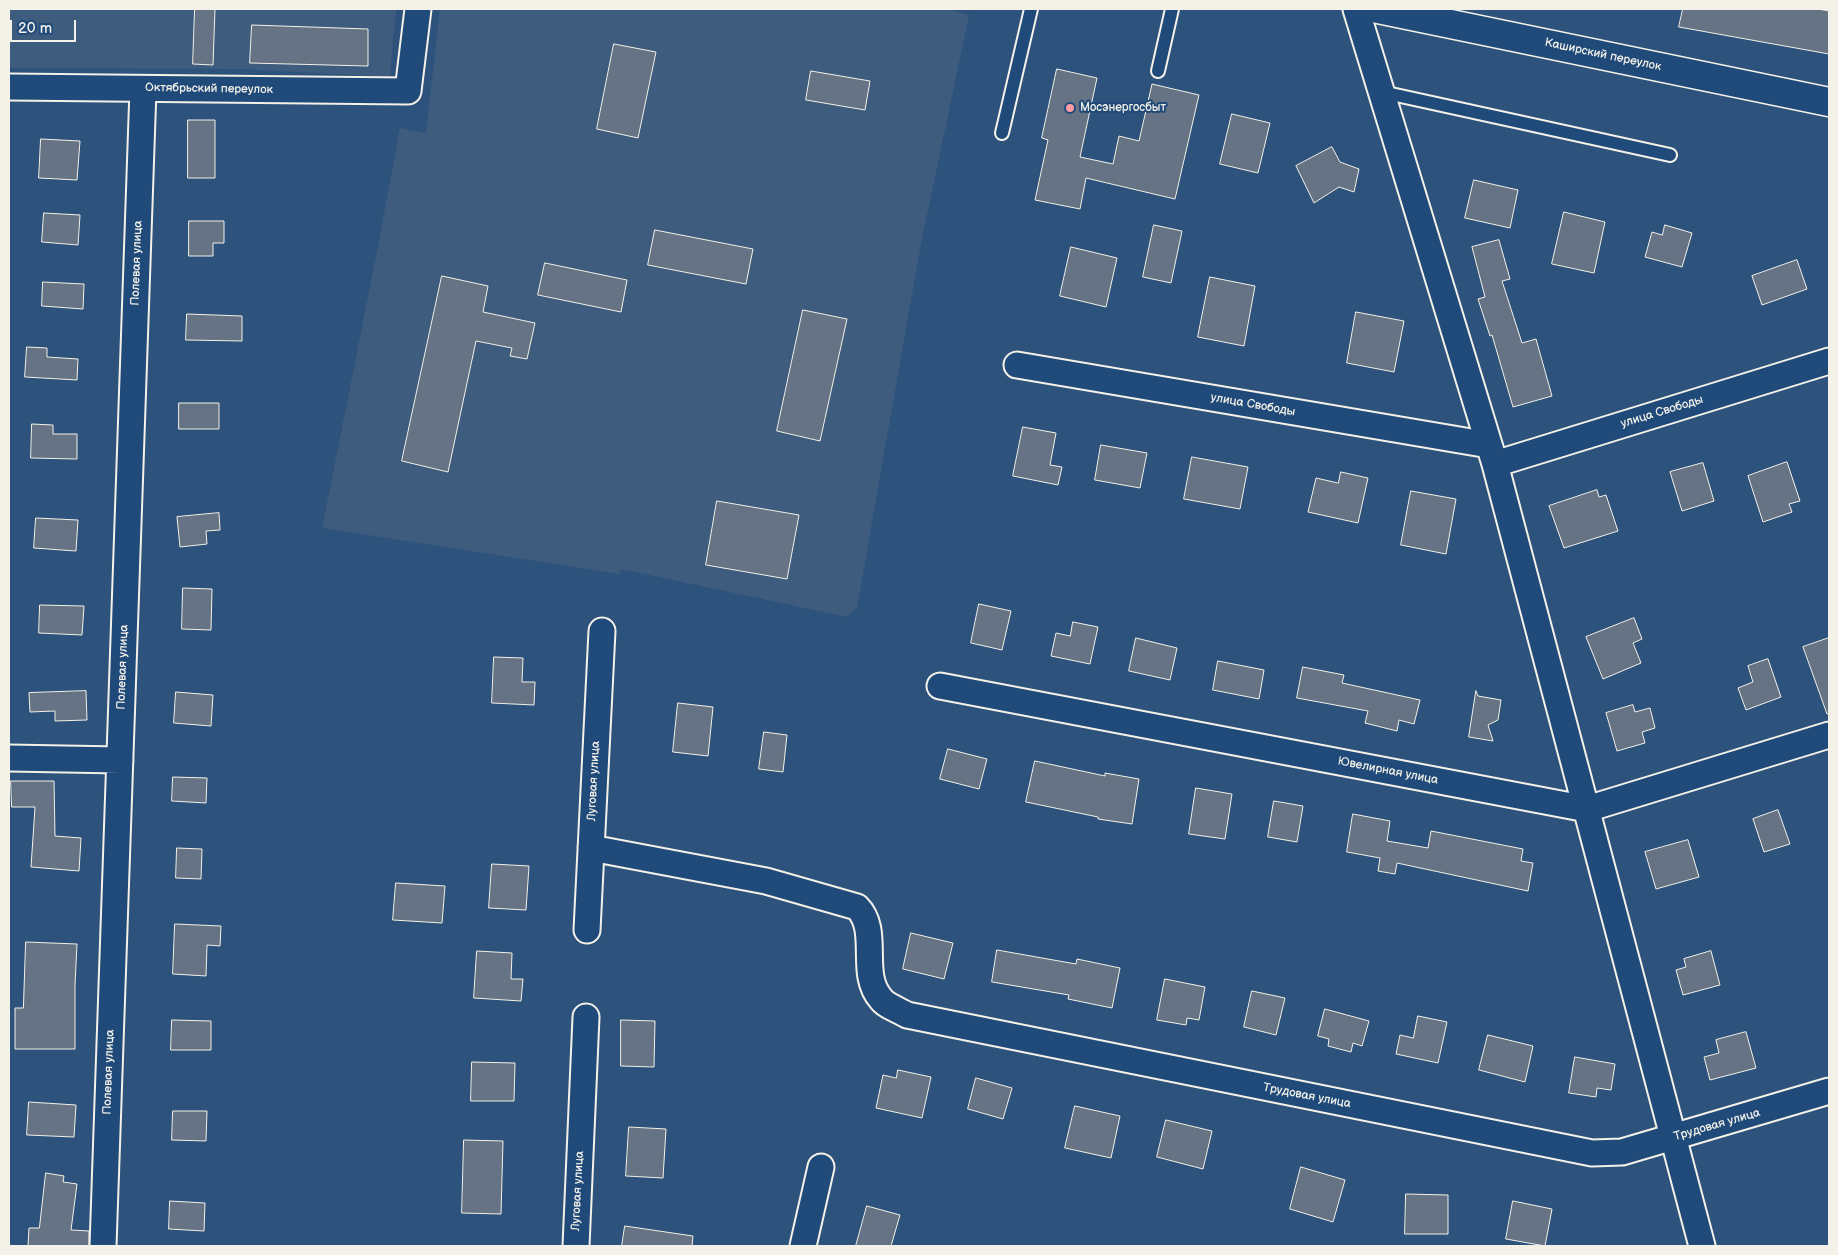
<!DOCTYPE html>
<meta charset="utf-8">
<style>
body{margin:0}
#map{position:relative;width:1838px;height:1255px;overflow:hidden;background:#2d527c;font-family:"Balsamiq Sans",sans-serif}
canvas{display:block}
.frame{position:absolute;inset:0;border:10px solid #f4f1e8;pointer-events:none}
.scale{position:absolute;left:10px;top:20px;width:66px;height:22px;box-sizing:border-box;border:2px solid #f4f1e8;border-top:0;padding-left:6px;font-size:15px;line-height:18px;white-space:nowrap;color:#f4f1e8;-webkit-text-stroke:4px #1f4a7a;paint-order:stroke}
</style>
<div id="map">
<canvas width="1838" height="1255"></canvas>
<div class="frame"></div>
<div class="scale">20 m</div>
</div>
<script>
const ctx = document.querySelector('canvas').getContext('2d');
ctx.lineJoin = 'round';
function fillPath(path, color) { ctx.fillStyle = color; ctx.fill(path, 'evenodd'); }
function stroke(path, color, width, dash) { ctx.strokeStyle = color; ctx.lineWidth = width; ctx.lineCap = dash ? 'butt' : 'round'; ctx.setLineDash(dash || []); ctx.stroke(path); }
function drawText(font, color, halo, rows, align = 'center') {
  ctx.font = font + ' "Balsamiq Sans",sans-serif'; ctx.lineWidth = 4; ctx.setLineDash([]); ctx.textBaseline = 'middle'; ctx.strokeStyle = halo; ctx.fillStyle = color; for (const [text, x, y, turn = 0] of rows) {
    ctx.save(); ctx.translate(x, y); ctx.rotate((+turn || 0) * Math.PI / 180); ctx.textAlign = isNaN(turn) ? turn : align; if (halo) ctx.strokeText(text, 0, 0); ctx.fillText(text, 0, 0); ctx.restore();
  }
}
fillPath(new Path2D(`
 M 9,9 L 396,9 L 390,77 L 242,69 L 9,68 Z
 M 440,9 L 948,9 L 969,15 L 920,249 L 857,608 L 847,617 L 621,569 L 620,574 L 322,528 L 374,267 L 400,128 L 426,133 Z`), '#3e5c7e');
const building = new Path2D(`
 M 195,9 L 215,9 L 213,65 L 193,64 Z
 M 1683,9 L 1818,9 L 1829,11 L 1829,54 L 1679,27 Z
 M 252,25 L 368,29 L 368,66 L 250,63 Z
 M 614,44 L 656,52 L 638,138 L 597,129 Z
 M 1057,69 L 1097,78 L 1080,157 L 1113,164 L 1119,136 L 1139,141 L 1152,84 L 1199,95 L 1175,199 L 1086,178 L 1080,209 L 1035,200 L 1048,140 L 1042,138 Z
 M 811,71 L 870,81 L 865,110 L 806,100 Z
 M 1232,114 L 1270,123 L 1258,173 L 1220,164 Z
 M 188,120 L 215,120 L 215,178 L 188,178 Z
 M 41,139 L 80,141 L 77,180 L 39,178 Z
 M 1332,147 L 1340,162 L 1359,169 L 1354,192 L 1339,187 L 1314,203 L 1296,166 Z
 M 1474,180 L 1518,190 L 1510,228 L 1465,218 Z
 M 1564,212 L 1605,222 L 1594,273 L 1552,264 Z
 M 44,213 L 80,215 L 78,245 L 42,242 Z
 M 189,221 L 224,221 L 224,243 L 213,243 L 213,256 L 189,256 Z
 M 1154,225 L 1182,231 L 1171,283 L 1143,277 Z
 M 1665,225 L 1692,233 L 1682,267 L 1645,257 L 1652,232 L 1662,235 Z
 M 655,230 L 753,249 L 746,284 L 648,265 Z
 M 1499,240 L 1510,279 L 1502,281 L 1522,343 L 1536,339 L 1552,396 L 1513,407 L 1492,335 L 1490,336 L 1478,299 L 1485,297 L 1472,247 Z
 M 1071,247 L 1117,258 L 1106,307 L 1060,296 Z
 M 1797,260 L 1807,289 L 1762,305 L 1752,276 Z
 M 545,263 L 627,280 L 621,312 L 538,295 Z
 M 442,276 L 488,286 L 483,312 L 535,323 L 527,359 L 510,356 L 512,348 L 476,341 L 448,472 L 402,461 Z
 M 1210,277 L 1255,286 L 1244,346 L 1198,337 Z
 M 43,282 L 84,284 L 83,309 L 42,306 Z
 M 803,310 L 847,319 L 820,441 L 777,431 Z
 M 1356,312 L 1404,321 L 1394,372 L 1347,363 Z
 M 187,314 L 242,316 L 242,341 L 186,340 Z
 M 27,347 L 47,348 L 47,357 L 78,359 L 77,380 L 25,377 Z
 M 179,403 L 219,403 L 219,429 L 179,429 Z
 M 32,424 L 53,425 L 53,434 L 77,434 L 77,459 L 31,458 Z
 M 1023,427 L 1056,433 L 1050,465 L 1062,467 L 1058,485 L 1013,476 Z
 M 1101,445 L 1147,453 L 1140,488 L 1095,480 Z
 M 1192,457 L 1248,467 L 1240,509 L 1184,499 Z
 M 1787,462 L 1800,501 L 1789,504 L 1792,512 L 1763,522 L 1748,476 Z
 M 1703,463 L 1714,501 L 1682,511 L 1670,472 Z
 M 1341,472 L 1368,478 L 1358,523 L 1308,512 L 1316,478 L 1338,483 Z
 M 1597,490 L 1599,497 L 1606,495 L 1618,531 L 1564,548 L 1549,506 Z
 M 1411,491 L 1456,499 L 1446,554 L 1401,545 Z
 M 717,501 L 799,515 L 787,579 L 706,565 Z
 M 219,513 L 220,530 L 206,531 L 207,544 L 180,547 L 177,517 Z
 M 36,518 L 78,520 L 76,551 L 34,548 Z
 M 183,588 L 212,589 L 211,630 L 182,629 Z
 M 979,604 L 1011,611 L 1002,650 L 971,643 Z
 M 40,605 L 84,606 L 82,635 L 39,633 Z
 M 1634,618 L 1642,639 L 1633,643 L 1641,663 L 1603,679 L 1586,637 Z
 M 1073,622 L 1098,627 L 1090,664 L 1051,656 L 1056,633 L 1070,636 Z
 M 1136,638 L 1177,648 L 1170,680 L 1129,671 Z
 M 1829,638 L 1829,713 L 1827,714 L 1803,647 Z
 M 494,657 L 523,658 L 522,682 L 535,682 L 534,705 L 492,703 Z
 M 1768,659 L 1781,697 L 1746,710 L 1738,688 L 1753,682 L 1748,666 Z
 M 1218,661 L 1264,670 L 1259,699 L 1213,690 Z
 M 1303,667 L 1344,675 L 1342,683 L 1420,700 L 1414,724 L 1399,720 L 1397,731 L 1365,723 L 1368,711 L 1297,698 Z
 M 86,691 L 87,720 L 55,721 L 55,711 L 30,712 L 29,693 Z
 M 1476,691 L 1478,696 L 1501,700 L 1498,720 L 1488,725 L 1493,741 L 1469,737 Z
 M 176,692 L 213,695 L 211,726 L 174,723 Z
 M 678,703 L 713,707 L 708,756 L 673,752 Z
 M 1633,705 L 1635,712 L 1650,708 L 1655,728 L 1642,732 L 1645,743 L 1617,751 L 1606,713 Z
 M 764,732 L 787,735 L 783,772 L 759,769 Z
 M 948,749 L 987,759 L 979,789 L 940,779 Z
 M 1035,761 L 1105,776 L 1105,773 L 1139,779 L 1132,824 L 1098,819 L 1098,817 L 1026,802 Z
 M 173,777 L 207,778 L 206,803 L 172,801 Z
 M 11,781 L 54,781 L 55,836 L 81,838 L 79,871 L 31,867 L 35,807 L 12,807 Z
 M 1196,788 L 1232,794 L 1225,839 L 1189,834 Z
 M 1274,801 L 1303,806 L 1297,842 L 1268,837 Z
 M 1778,810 L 1790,844 L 1764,852 L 1753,819 Z
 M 1353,814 L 1390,821 L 1387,841 L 1428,848 L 1431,831 L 1523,849 L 1521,861 L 1533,863 L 1528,891 L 1397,863 L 1395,874 L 1378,871 L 1380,858 L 1347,852 Z
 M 1688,840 L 1699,877 L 1656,889 L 1645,852 Z
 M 177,848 L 202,849 L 201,879 L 176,878 Z
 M 492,864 L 529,866 L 526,910 L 489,908 Z
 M 396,883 L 445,886 L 442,923 L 393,920 Z
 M 175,924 L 221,926 L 220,946 L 207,945 L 206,976 L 173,974 Z
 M 911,933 L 953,943 L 944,979 L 903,969 Z
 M 26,942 L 77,944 L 75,985 L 75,1049 L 15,1049 L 15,1008 L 23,1008 Z
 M 997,950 L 1076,964 L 1077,959 L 1120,968 L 1112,1008 L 1068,999 L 1069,995 L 992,982 Z
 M 477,951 L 512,953 L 511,979 L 523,979 L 521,1001 L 474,998 Z
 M 1711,951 L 1720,985 L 1683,995 L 1676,970 L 1686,967 L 1684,959 Z
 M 1165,979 L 1205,987 L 1199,1020 L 1187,1018 L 1186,1025 L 1157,1020 Z
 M 1252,991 L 1285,998 L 1276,1035 L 1244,1027 Z
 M 1325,1009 L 1369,1021 L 1362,1046 L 1353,1043 L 1351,1052 L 1328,1046 L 1329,1039 L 1318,1036 Z
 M 1418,1016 L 1447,1022 L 1438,1063 L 1396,1054 L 1400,1035 L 1413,1038 Z
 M 172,1020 L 211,1021 L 211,1050 L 171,1050 Z
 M 621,1020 L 655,1021 L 654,1067 L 621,1066 Z
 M 1746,1032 L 1756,1068 L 1710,1080 L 1704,1057 L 1719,1053 L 1716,1040 Z
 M 1488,1035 L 1533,1046 L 1525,1082 L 1479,1070 Z
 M 1575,1057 L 1615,1064 L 1611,1090 L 1597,1088 L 1596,1097 L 1569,1093 Z
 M 472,1062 L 515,1063 L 514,1101 L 471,1101 Z
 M 898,1070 L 931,1077 L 922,1118 L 876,1108 L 883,1075 L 896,1078 Z
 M 976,1078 L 1012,1088 L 1003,1119 L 968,1109 Z
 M 29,1102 L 76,1105 L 74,1137 L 27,1135 Z
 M 1075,1106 L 1120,1116 L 1111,1158 L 1065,1148 Z
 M 173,1111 L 207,1111 L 206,1141 L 172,1140 Z
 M 1166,1120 L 1212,1131 L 1203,1169 L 1157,1157 Z
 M 629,1127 L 666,1129 L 663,1178 L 626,1176 Z
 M 464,1140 L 503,1141 L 501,1214 L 462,1213 Z
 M 1301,1167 L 1345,1180 L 1333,1222 L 1290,1209 Z
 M 46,1173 L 64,1176 L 63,1182 L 77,1184 L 71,1230 L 89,1231 L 89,1246 L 28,1246 L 29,1228 L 39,1228 Z
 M 1406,1194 L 1448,1195 L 1448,1234 L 1405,1234 Z
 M 170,1201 L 205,1203 L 204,1231 L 169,1229 Z
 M 1513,1201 L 1552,1209 L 1545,1246 L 1506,1239 Z
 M 867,1206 L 900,1215 L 891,1246 L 856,1246 Z
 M 625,1226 L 693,1236 L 692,1246 L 622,1246 Z`);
fillPath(building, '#657384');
stroke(building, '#f4f1e8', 1);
const service = new Path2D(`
 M 1158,71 L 1172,9
 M 1382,92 L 1670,155
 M 1002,133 L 1031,9`);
const minor = new Path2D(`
 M 1356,9 L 1495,464 L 1702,1246
 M 9,87 L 408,91 L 418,9
 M 1017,365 L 1489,445
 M 1495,464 L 1829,361
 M 940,686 L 1587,809 L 1829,735
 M 9,758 L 120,760
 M 591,848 L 766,881 L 857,907 C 881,931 858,973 881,999 C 886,1006 899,1010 907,1015 L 1592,1153 L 1622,1152 L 1829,1091
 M 587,930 L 602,631
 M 103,1246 L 143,89
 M 576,1246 L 586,1017
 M 803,1246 L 821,1167`);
const secondary = new Path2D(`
 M 1378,9 L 1829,102`);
stroke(service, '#f4f1e8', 16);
stroke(minor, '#f4f1e8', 29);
stroke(secondary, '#f4f1e8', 31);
stroke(service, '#1f4a7a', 12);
stroke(minor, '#1f4a7a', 25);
stroke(secondary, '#1f4a7a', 28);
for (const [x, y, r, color] of [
 [1070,108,5,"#ff9aa2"]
]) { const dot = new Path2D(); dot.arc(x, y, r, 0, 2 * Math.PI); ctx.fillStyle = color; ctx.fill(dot); stroke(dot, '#1f4a7a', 2); }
drawText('12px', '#f4f1e8', '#1f4a7a', [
 ["Каширский переулок",1603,55,12],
 ["Октябрьский переулок",209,89,1],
 ["Полевая улица",137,263,-88],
 ["улица Свободы",1253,405,10],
 ["улица Свободы",1662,412,-17],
 ["Полевая улица",123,667,-88],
 ["Ювелирная улица",1388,771,11],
 ["Луговая улица",594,781,-87],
 ["Полевая улица",109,1072,-88],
 ["Трудовая улица",1307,1096,11],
 ["Трудовая улица",1717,1125,-16],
 ["Луговая улица",578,1191,-87]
]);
drawText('12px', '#f4f1e8', '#1f4a7a', [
 ["Мосэнергосбыт",1080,108]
], 'left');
</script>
